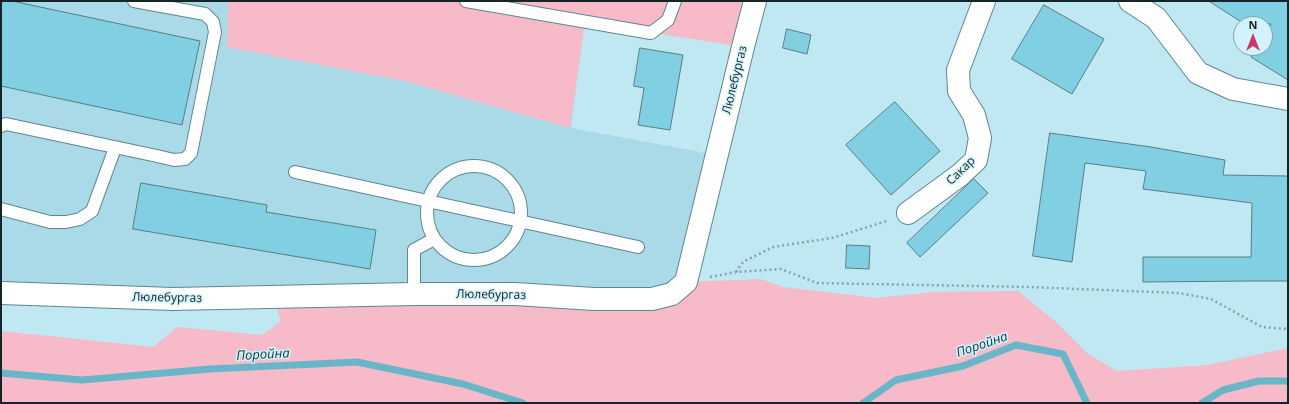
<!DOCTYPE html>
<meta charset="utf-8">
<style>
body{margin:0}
#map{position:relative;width:1289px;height:404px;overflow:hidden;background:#bfe8f2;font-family:"Open Sans",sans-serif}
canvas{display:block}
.frame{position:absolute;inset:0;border:2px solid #142427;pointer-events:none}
.north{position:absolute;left:1233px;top:16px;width:40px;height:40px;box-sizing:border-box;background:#d3f3fc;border:1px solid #87a0a7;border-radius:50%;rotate:0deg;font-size:11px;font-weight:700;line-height:16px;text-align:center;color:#142427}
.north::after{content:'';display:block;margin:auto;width:14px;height:18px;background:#c73a6b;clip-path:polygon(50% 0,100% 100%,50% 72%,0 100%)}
</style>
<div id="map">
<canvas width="1289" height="404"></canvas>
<div class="frame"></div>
<div class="north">N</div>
</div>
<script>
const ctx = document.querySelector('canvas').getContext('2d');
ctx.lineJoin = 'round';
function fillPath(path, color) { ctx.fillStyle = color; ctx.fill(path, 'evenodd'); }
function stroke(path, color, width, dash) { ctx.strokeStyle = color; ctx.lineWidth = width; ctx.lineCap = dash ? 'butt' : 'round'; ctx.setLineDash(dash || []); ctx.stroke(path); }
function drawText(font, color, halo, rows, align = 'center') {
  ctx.font = font + ' "Open Sans",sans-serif'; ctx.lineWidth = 3; ctx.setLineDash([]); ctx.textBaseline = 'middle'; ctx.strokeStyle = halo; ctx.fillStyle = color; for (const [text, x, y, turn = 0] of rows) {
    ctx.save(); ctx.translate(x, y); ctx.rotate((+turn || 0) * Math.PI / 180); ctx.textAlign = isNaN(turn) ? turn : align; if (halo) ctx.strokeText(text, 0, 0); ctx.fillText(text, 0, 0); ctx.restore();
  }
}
fillPath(new Path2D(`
 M 1,1 L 755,1 L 584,22 L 571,128 L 717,155 L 672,294 L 1,293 Z`), '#aadae7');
fillPath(new Path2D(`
 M 228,1 L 755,1 L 743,47 L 585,22 L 570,128 L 405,81 L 227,47 Z
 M 761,279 L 783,287 L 877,298 L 932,292 L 1018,291 L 1055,321 L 1087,353 L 1117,371 L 1208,365 L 1288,348 L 1288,403 L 1,403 L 1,331 L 153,347 L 177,327 L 262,335 L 281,321 L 273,298 L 594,299 L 686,282 Z`), '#f7bac8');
stroke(new Path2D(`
 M 1,373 L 82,380 L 210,369 L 357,362 L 463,384 L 523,403
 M 863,403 L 896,380 L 963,366 L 1016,345 L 1063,354 L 1087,403
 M 1202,403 L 1223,390 L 1259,381 L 1288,381`), '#69b6c8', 7);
const building = new Path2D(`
 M 1,1 L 12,1 L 200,41 L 182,125 L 1,86 Z
 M 1209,1 L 1288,1 L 1288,80 L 1251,57 L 1256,48 L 1265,48 L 1265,33 L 1271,24 L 1245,24 Z
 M 1044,5 L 1104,39 L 1072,94 L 1012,59 Z
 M 787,29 L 811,35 L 807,54 L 783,48 Z
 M 640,48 L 683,55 L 670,130 L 638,125 L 644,88 L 634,86 Z
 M 895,102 L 940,151 L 891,195 L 846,145 Z
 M 1050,133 L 1151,147 L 1225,160 L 1223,175 L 1288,176 L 1288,281 L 1251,281 L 1143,282 L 1143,257 L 1251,257 L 1252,203 L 1143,189 L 1146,171 L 1085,163 L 1072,262 L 1033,256 Z
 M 974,179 L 988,193 L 920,257 L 907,243 Z
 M 141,183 L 267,205 L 266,212 L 376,230 L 370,269 L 133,229 Z
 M 847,245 L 870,246 L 869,269 L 846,268 Z`);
fillPath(building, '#81cfe2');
stroke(building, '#577d86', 1);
const service = new Path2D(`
 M 466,1 L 651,33 L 668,20 L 675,1
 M 1,126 L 6,124 L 157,156 L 174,160 L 185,159 L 191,153 L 215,32 L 213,22 L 205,14 L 134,1
 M427 213a47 47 0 1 1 94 0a47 47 0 1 1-94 0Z
 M 295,172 L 638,247
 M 1,209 L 50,222 L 66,222 L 80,219 L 92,211 L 115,148
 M 414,294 L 414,250 L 434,239`);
const minor = new Path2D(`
 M 1130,1 L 1156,18 L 1198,73 L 1233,89 L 1288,99
 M 908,213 L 960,175 L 976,160 L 980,138 L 974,115 L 959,91 L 958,70 L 984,1
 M 1,293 L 173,299 L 414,294 L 515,294 L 594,299 L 652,299 L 672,294 L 686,282 L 743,47 L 755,1`);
stroke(service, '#60868f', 14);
stroke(minor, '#60868f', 24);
stroke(new Path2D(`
 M 736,272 L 743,262 L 773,247 L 832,238 L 887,221
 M 710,277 L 736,272 L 781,269 L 817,283 L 1029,287 L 1179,293 L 1211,299 L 1262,327 L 1288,329`), '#84a4ac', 2.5, [2, 3]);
stroke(service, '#fff', 12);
stroke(minor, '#fff', 22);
drawText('12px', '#142427', '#d3f3fc', [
 ["Люлебургаз",735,80,-76],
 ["Сакар",961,171,-44],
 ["Люлебургаз",491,295,1],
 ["Люлебургаз",167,298,1]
]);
drawText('italic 13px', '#123740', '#d3f3fc', [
 ["Поройна",982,345,-19],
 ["Поройна",263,355,-3]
]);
</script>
